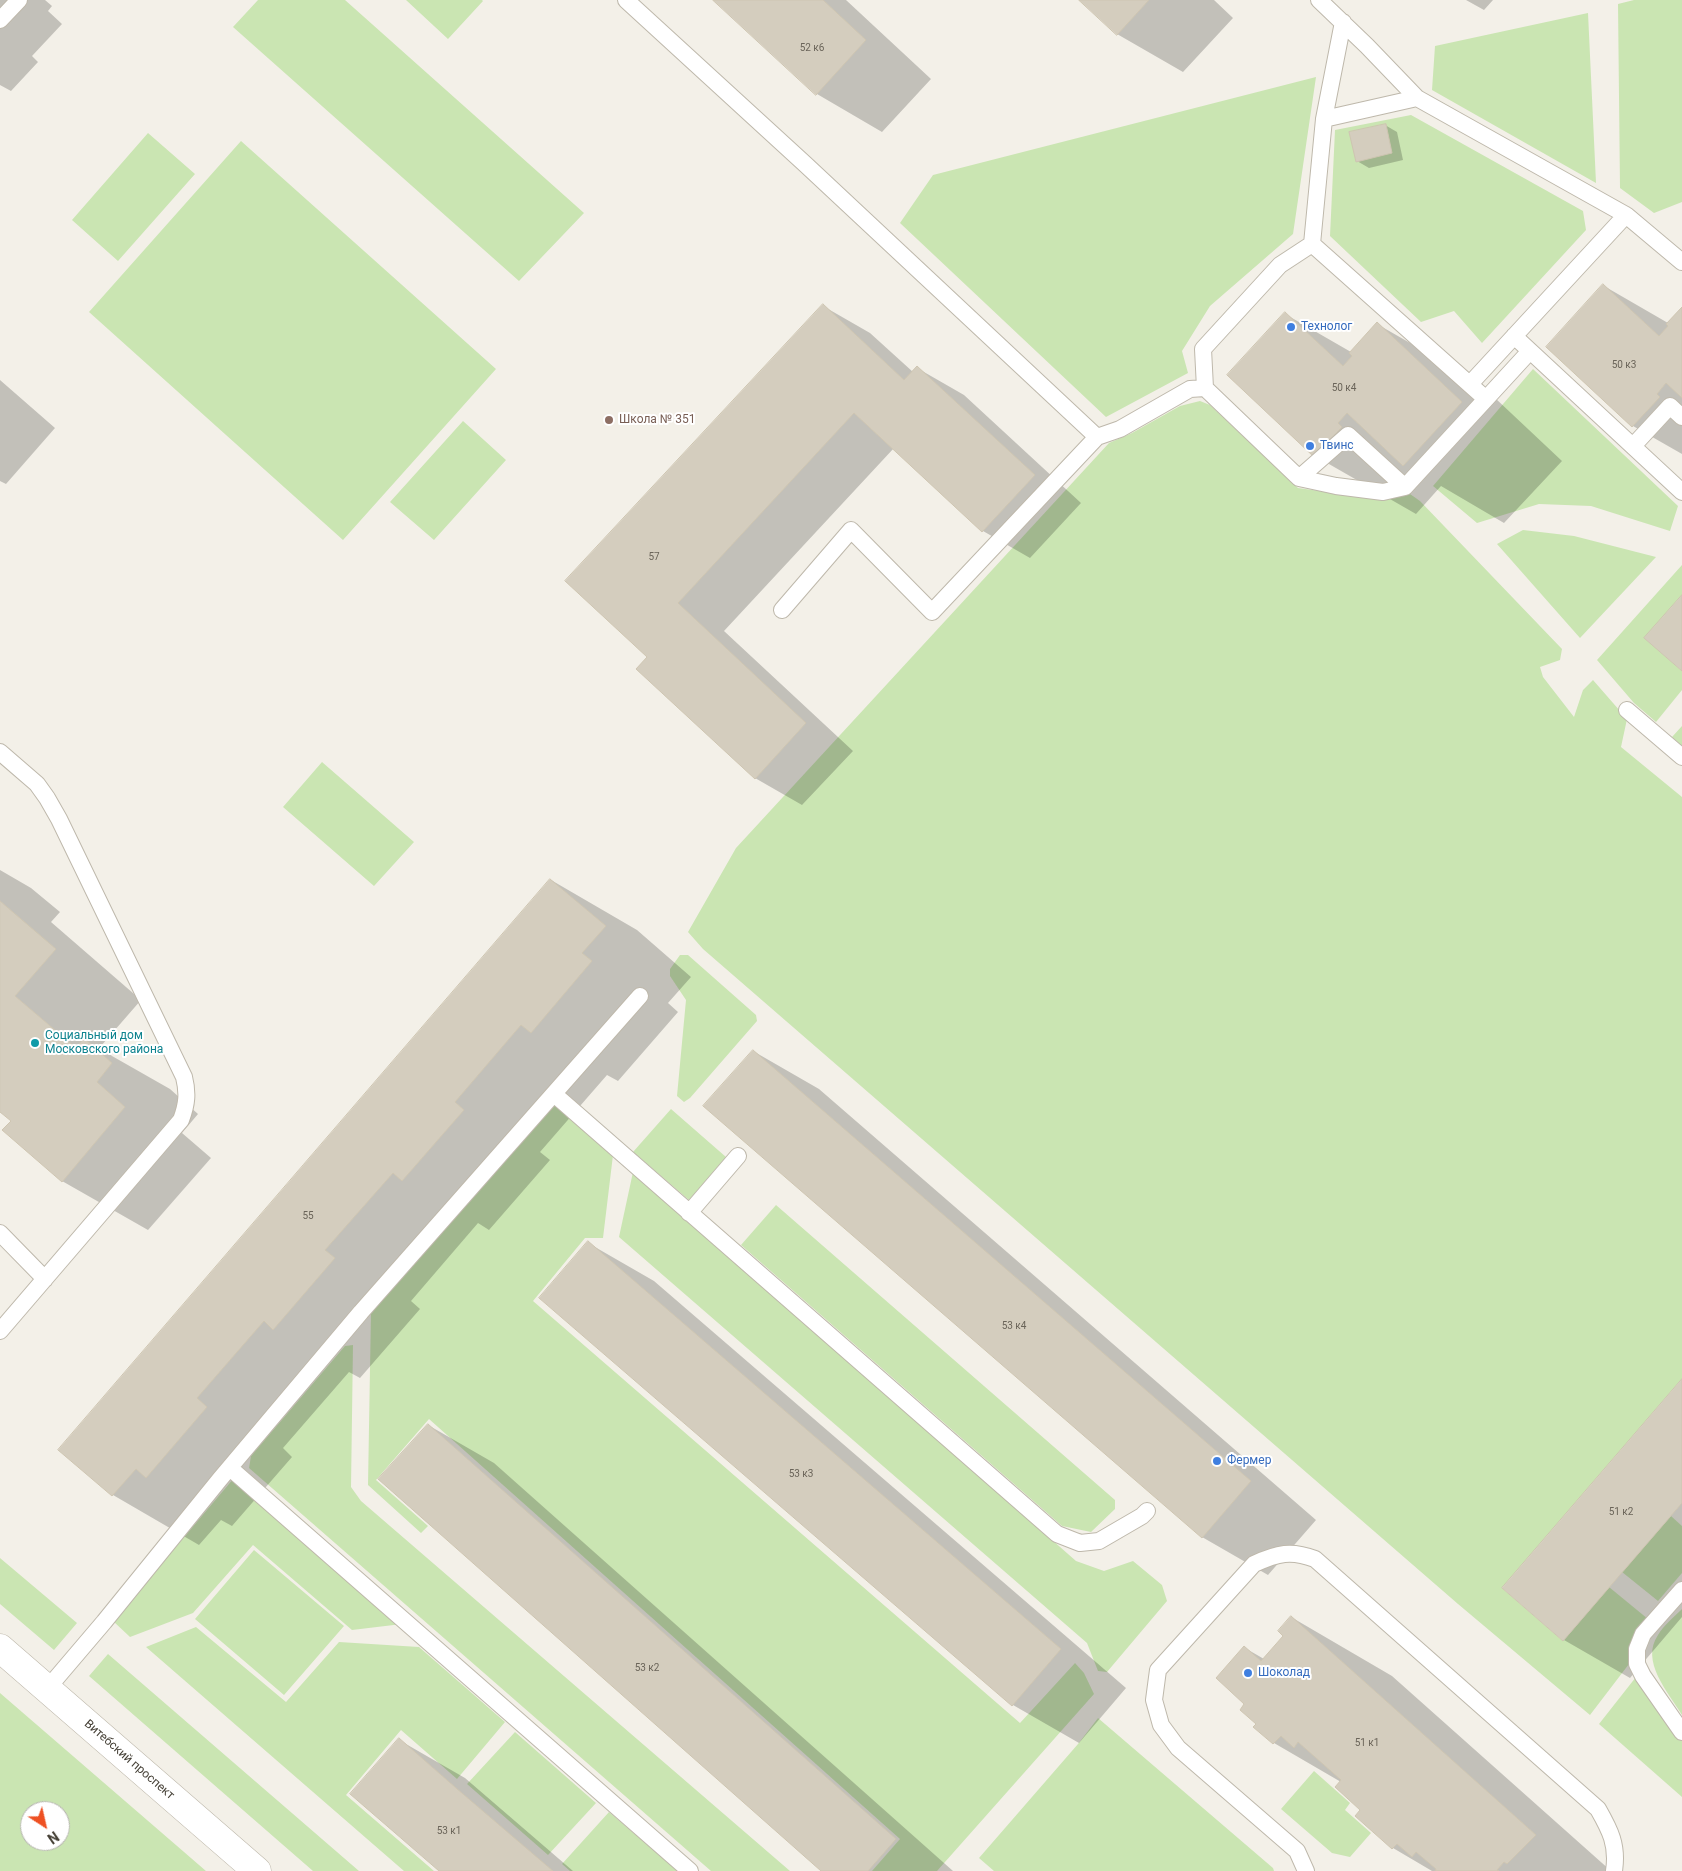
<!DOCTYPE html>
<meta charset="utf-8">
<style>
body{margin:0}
#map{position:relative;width:1682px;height:1871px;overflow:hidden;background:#f3f0e8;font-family:Roboto,sans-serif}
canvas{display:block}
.north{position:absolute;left:20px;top:1801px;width:50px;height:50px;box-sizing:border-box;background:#fff;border:1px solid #b5b3af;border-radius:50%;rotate:145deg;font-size:14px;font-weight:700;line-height:20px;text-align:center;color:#464137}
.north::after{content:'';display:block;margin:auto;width:18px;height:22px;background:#ee5123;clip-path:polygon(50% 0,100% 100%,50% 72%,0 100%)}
</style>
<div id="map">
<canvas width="1682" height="1871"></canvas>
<div class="north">N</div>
</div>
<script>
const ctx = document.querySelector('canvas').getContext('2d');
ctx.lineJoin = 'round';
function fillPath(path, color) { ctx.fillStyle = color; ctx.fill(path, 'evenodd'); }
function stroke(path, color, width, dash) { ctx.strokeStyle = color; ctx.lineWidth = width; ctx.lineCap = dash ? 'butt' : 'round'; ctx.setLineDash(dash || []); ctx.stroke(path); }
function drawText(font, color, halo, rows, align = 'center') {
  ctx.font = font + ' Roboto,sans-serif'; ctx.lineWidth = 4; ctx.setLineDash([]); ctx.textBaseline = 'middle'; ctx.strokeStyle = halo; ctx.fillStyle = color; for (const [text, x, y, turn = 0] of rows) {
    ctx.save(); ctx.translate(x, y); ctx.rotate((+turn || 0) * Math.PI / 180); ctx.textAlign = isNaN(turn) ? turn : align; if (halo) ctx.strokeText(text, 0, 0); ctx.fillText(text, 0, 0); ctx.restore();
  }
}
fillPath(new Path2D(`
 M 258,0 L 345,0 L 584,213 L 519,281 L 233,27 Z
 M 406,0 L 482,0 L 483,1 L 448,39 Z
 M 1634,0 L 1682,0 L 1682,202 L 1654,213 L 1620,188 L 1618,4 Z
 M 1588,13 L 1596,183 L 1432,90 L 1435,46 Z
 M 1316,77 L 1293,234 L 1210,306 L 1182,351 L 1188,373 L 1106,417 L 900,223 L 933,175 Z
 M 1411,115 L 1583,211 L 1586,230 L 1482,343 L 1454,311 L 1421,322 L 1330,236 L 1335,130 Z
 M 148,133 L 195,174 L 118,261 L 72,220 Z
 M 241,141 L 496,369 L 343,540 L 89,312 Z
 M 1533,369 L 1678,506 L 1670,531 L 1591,506 L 1539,504 L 1477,523 L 1433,486 Z
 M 1200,401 L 1210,405 L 1298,488 L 1385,500 L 1410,494 L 1420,501 L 1562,649 L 1560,660 L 1540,667 L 1543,677 L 1574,717 L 1583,690 L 1593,680 L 1627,719 L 1621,747 L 1682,797 L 1682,1379 L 1502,1588 L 1563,1641 L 1609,1587 L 1648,1619 L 1631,1644 L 1629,1664 L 1590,1715 L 1458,1604 L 703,949 L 688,932 L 736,848 L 1109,443 L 1132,433 L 1180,406 Z
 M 463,421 L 506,460 L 434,540 L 390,502 Z
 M 1523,530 L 1574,536 L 1656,557 L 1580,638 L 1497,544 Z
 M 1682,565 L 1682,595 L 1645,638 L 1682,671 L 1682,690 L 1656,722 L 1634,703 L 1597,660 Z
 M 1682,726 L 1682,746 L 1672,737 Z
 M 322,762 L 414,842 L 374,886 L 283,807 Z
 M 680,955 L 688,955 L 756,1015 L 757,1021 L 690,1098 L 684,1102 L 677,1096 L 686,1000 L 670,976 L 670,969 Z
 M 555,1103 L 613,1155 L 603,1238 L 585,1238 L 533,1301 L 1020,1723 L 1075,1663 L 1084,1673 L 1094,1694 L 937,1871 L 872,1871 L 900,1839 L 429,1419 L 376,1480 L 428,1526 L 421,1533 L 368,1485 L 371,1311 Z
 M 671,1109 L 726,1157 L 689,1200 L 633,1152 Z
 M 633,1172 L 1076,1561 L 1104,1571 L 1133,1561 L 1162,1585 L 1167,1601 L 1107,1672 L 1098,1671 L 1087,1643 L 619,1237 Z
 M 776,1205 L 1115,1500 L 1115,1509 L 1091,1532 L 1062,1526 L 741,1245 Z
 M 353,1345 L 351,1487 L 361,1501 L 790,1871 L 711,1871 L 249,1468 L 251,1456 L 345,1346 Z
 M 234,1478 L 402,1624 L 352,1630 L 253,1545 L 193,1613 L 130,1637 L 113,1621 Z
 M 1671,1516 L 1682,1526 L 1682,1573 L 1658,1601 L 1622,1572 Z
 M 254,1550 L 344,1626 L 284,1695 L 195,1619 Z
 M 0,1558 L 77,1623 L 54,1650 L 0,1604 Z
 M 1682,1609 L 1682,1715 C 1668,1692 1640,1661 1658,1635 C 1664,1625 1674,1617 1682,1609 Z
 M 196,1627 L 286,1702 L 339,1642 L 419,1647 L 505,1722 L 457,1779 L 401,1730 L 346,1795 L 434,1871 L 404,1871 L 146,1647 Z
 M 108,1654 L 359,1871 L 313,1871 L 89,1676 Z
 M 1636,1677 L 1682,1741 L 1682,1797 L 1599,1724 Z
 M 0,1693 L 206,1871 L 0,1871 ZM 30,1811 L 60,1811 L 60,1841 L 30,1841 Z
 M 1098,1718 L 1273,1868 L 1274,1871 L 994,1871 L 979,1858 L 1078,1744 Z
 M 515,1732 L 596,1803 L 548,1855 L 467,1784 Z
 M 1314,1771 L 1350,1803 L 1345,1810 L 1371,1833 L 1350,1857 L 1332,1853 L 1281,1809 Z
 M 609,1812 L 678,1871 L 570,1871 L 562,1864 Z`), '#cae5b2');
fillPath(new Path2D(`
 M 0,0 L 45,0 L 52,6 L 48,11 L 62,24 L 32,56 L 38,62 L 11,91 L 0,85 Z
 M 715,0 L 846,0 L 931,79 L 882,132 L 817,94 Z
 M 1081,0 L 1214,0 L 1233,18 L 1183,72 L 1117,34 Z
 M 1466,0 L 1493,0 L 1484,10 Z
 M 1385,125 L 1397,132 L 1403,160 L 1369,168 L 1357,161 Z
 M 1604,286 L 1668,323 L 1682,309 L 1682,454 L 1633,426 Z
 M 823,306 L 870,333 L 913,372 L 917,368 L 964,395 L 1081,503 L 1030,558 L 983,531 L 894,448 L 724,631 L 853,751 L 802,805 L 755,778 L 649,657 Z
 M 1285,314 L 1351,352 L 1377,324 L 1478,382 L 1562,461 L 1504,523 L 1441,486 L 1416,514 L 1315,456 Z
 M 0,380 L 55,428 L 6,484 L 0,481 Z
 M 0,870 L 31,888 L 60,912 L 51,922 L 141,1000 L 101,1046 L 112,1056 L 170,1089 L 198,1114 L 182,1133 L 211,1158 L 148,1230 L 62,1181 L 13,1121 L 0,1110 Z
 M 551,880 L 637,930 L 691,977 L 668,1003 L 678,1012 L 618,1081 L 607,1075 L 540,1152 L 550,1160 L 489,1230 L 478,1223 L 411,1301 L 420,1309 L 360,1378 L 349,1372 L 283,1448 L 292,1457 L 232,1526 L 221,1520 L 199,1545 L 113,1495 L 60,1450 Z
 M 753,1051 L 819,1089 L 1316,1520 L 1268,1575 L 1202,1537 Z
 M 588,1243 L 654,1281 L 1126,1688 L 1079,1743 L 1013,1705 Z
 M 1682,1381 L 1682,1617 L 1630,1678 L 1564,1640 L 1504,1588 Z
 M 428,1425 L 494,1463 L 953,1871 L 823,1871 Z
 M 1291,1617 L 1392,1676 L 1611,1871 L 1432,1871 L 1393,1848 L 1357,1816 L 1362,1810 L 1341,1782 L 1274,1743 L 1255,1727 L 1258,1724 L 1246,1704 L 1245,1648 L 1264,1659 L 1285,1636 Z
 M 399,1740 L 465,1778 L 573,1871 L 441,1871 Z`), '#0003');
const building = new Path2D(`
 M 713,0 L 823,0 L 866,40 L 816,95 Z
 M 1079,0 L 1149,0 L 1117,35 Z
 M 1386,124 L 1392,153 L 1356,162 L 1349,132 Z
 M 1603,284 L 1659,336 L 1668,326 L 1666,324 L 1682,307 L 1682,398 L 1666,383 L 1657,394 L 1660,397 L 1632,427 L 1546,347 Z
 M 823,304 L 904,380 L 917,366 L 1035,475 L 982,532 L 854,413 L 678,603 L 806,723 L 755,779 L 636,669 L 647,657 L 565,581 Z
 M 1285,312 L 1343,366 L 1352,356 L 1349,353 L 1377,322 L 1462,402 L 1403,466 L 1347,413 L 1338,423 L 1342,427 L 1314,457 L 1227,375 Z
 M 1682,595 L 1682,671 L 1644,638 Z
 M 550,879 L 606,926 L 582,953 L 592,961 L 531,1033 L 521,1025 L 455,1102 L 464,1110 L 402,1181 L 393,1173 L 325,1250 L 335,1258 L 273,1330 L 264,1321 L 197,1398 L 207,1407 L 146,1478 L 136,1469 L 112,1496 L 58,1450 Z
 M 0,901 L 56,949 L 15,996 L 76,1048 L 84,1038 L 112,1063 L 97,1082 L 125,1107 L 62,1182 L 2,1130 L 11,1121 L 0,1112 Z
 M 753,1050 L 1251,1481 L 1202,1538 L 703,1106 Z
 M 588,1241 L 1061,1649 L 1012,1706 L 539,1298 Z
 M 1682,1379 L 1682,1503 L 1563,1641 L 1502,1588 Z
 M 428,1424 L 896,1839 L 868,1871 L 821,1871 L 378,1479 Z
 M 1291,1616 L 1536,1835 L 1507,1864 L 1504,1862 L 1497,1870 L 1499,1871 L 1435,1871 L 1436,1869 L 1416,1852 L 1412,1857 L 1397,1844 L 1392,1849 L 1355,1816 L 1360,1810 L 1335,1787 L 1341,1780 L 1298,1742 L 1294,1748 L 1281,1736 L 1273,1744 L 1253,1727 L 1256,1724 L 1240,1710 L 1244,1704 L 1216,1678 L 1244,1646 L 1261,1661 L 1283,1636 L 1278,1631 Z
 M 399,1738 L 456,1788 L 553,1871 L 439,1871 L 350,1794 Z`);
fillPath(building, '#d4cdbe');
stroke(building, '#cec5b1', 1);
const lane = new Path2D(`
 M 626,0 L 805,164 L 1097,437 L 932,612 L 851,530 L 782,610
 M 1319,0 L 1367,46 L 1417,98 L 1626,215 L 1682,262
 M 0,20 L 19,0
 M 1324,119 L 1417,98
 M 1312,244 L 1486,399 L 1405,487 L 1383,492 L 1336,486 L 1299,478 L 1205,388 L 1203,349 L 1280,265 Z
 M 1312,244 L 1324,119 L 1343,22
 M 1514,336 L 1682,492
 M 1470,384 L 1626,215
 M 1486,399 L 1530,351
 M 1097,437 L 1120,429 L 1190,389 L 1205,388
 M 1633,446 L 1670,406 L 1682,417
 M 1299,478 L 1348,435 L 1405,487
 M 1627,710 L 1682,757
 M 0,752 L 37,784 L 47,798 L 59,819 L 184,1077 C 188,1093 187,1104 181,1120 L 0,1331
 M 554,1094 L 1057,1534 L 1080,1543 L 1099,1541 L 1142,1516 L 1147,1511
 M 689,1213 L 738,1156
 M 0,1233 L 45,1279
 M 230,1468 L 690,1871
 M 1682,1590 L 1643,1634 L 1637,1649 L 1637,1664 L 1643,1676 L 1682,1732
 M 47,1689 L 104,1622 L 220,1479 L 361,1312 L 640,996
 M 1306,1871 L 1297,1851 L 1178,1748 L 1161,1725 L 1154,1700 L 1158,1670 L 1254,1564 C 1278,1553 1291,1550 1315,1559 L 1598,1809 C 1610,1830 1618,1845 1614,1871`);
const street = new Path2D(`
 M 0,1648 L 257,1871`);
stroke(lane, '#beb8ab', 18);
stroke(street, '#beb8ab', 29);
stroke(lane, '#fff', 16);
stroke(street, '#fff', 28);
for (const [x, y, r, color] of [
 [1291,327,5,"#3f7fe0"],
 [609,420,5,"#8d6e63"],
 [1310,446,5,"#3f7fe0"],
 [35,1043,5,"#0f9aa8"],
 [1217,1461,5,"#3f7fe0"],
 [1248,1673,5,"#3f7fe0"]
]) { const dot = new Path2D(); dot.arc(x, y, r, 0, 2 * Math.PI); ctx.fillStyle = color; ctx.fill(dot); stroke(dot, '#fff', 2); }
drawText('10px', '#6a6459', null, [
 ["52 к6",812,48],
 ["50 к3",1624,365],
 ["50 к4",1344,388],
 ["57",654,557],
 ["55",308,1216],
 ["53 к4",1014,1326],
 ["53 к3",801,1474],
 ["51 к2",1621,1512],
 ["53 к2",647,1668],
 ["51 к1",1367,1743],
 ["53 к1",449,1831]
]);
drawText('12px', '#366cbe', '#fff', [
 ["Технолог",1301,327],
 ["Твинс",1320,446],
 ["Фермер",1227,1461],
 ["Шоколад",1258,1673]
], 'left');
drawText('12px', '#785e54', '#fff', [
 ["Школа № 351",619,420]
], 'left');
drawText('12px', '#0d838f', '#fff', [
 ["Социальный дом",45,1036],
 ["Московского района",45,1050]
], 'left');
drawText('12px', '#464137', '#fff', [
 ["Витебский проспект",129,1760,41]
]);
</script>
